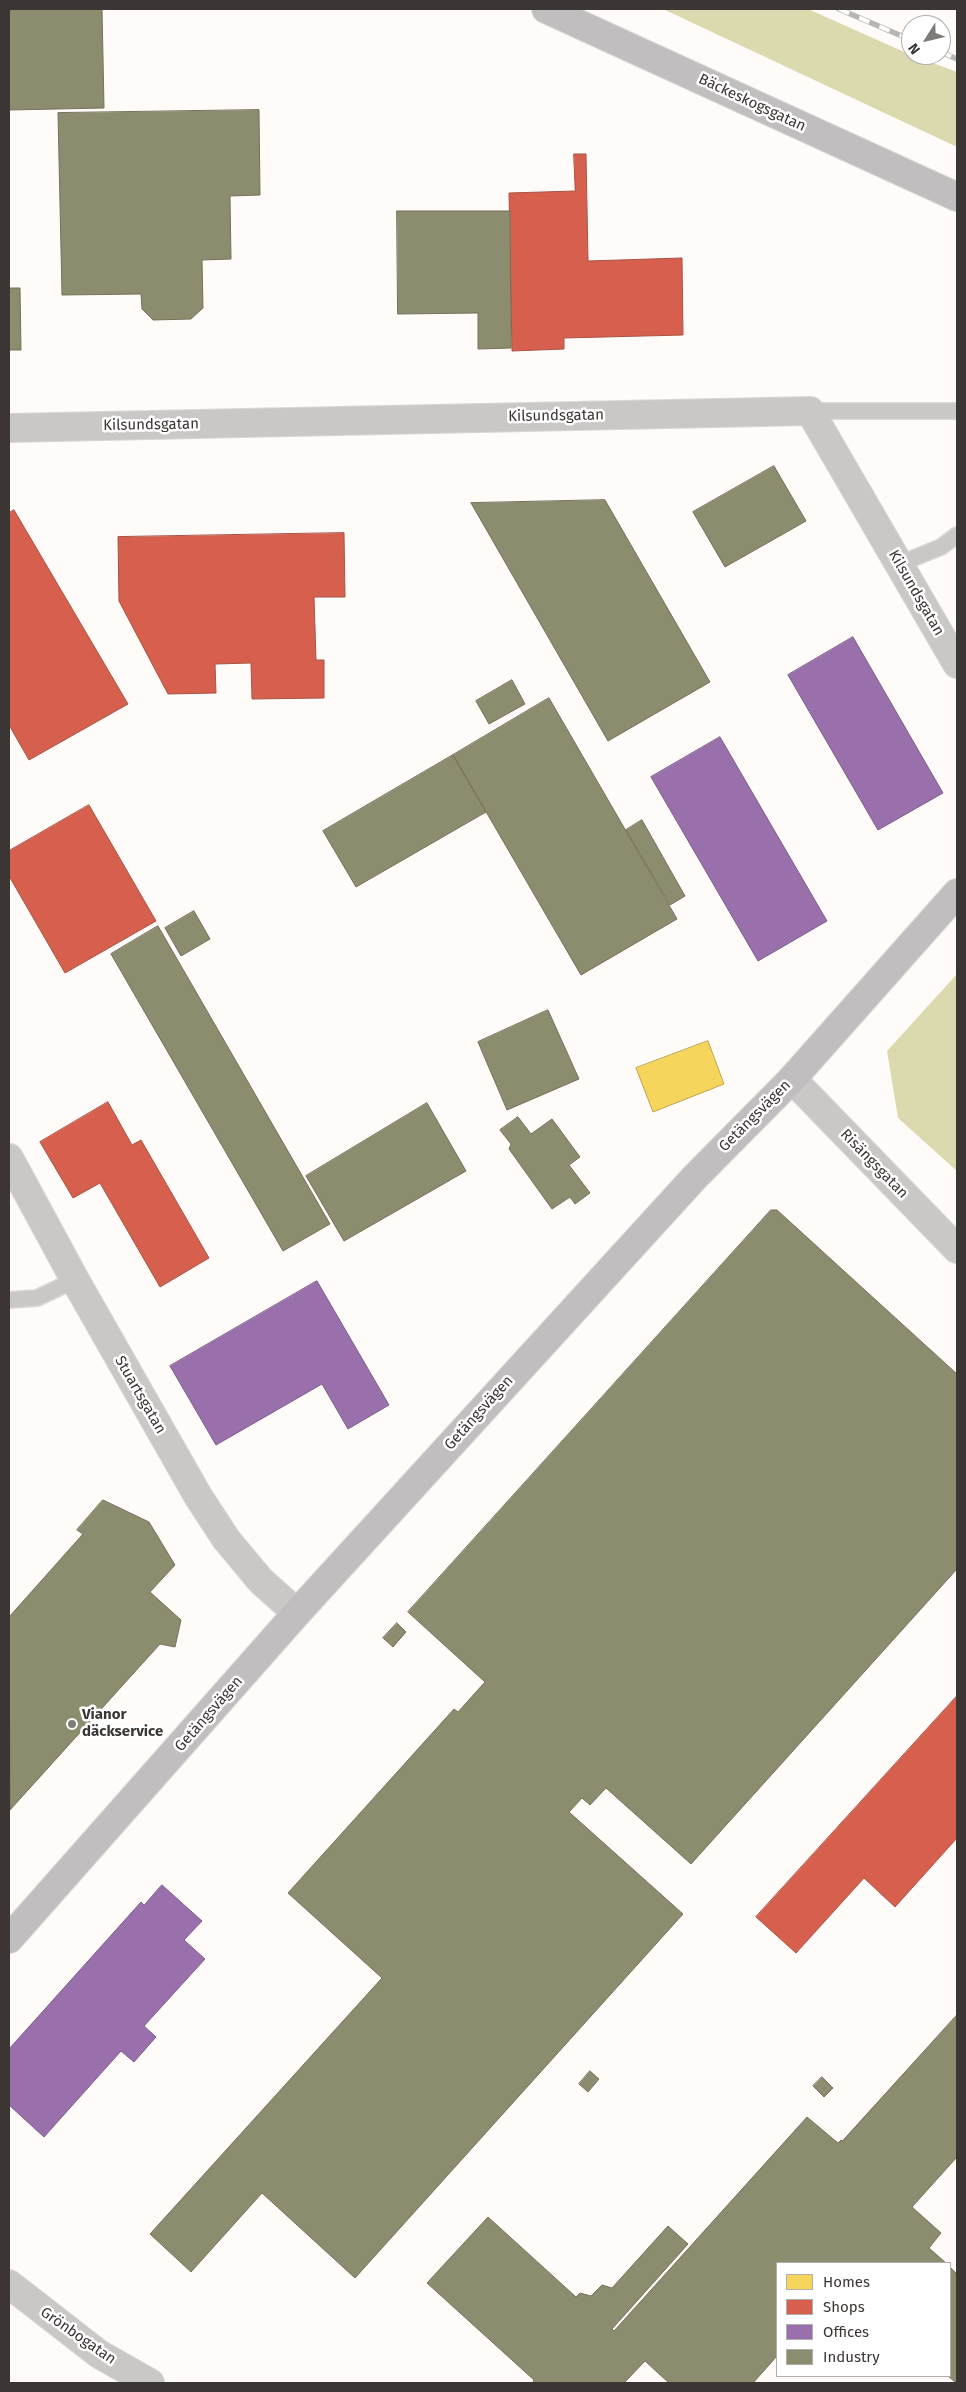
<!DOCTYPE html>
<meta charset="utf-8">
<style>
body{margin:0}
#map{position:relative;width:966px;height:2392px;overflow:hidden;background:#fefbf9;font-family:"Fira Sans",sans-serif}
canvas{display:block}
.frame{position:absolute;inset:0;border:10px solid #3b3634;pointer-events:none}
.legend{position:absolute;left:776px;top:2262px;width:175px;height:115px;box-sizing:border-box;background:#fff;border:1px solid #b1afae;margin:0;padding:6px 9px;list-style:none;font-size:15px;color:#3b3634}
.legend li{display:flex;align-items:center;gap:10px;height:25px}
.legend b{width:25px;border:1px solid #b1afae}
.north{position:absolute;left:901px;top:15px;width:50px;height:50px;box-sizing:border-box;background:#fff;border:1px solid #b1afae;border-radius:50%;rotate:234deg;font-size:14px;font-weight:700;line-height:20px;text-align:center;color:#3b3634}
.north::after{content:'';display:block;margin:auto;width:18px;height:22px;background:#7f7b79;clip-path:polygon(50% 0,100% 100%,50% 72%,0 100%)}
</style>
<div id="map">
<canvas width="966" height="2392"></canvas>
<div class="frame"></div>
<ul class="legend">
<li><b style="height:14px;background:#f6d55c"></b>Homes</li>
<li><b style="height:14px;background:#d6604d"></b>Shops</li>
<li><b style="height:14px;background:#9970ab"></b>Offices</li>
<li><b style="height:14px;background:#8c8c6e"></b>Industry</li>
</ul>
<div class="north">N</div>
</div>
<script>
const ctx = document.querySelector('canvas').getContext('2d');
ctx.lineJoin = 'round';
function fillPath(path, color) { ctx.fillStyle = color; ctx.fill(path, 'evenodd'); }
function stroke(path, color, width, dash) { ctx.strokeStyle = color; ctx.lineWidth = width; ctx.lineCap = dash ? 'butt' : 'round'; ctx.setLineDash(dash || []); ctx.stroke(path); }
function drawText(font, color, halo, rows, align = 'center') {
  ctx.font = font + ' "Fira Sans",sans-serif'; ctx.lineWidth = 5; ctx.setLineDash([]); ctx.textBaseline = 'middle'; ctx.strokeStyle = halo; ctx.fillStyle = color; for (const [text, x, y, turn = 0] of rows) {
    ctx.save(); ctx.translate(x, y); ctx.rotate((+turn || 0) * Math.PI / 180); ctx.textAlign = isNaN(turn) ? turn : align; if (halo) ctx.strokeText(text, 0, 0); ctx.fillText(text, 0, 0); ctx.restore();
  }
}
fillPath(new Path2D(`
 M 663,9 L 808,9 L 911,55 L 957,72 L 957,147 Z
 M 957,974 L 957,1171 L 898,1118 L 887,1051 Z`), '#dadaae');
const homes = new Path2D(`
 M 708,1041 L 724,1084 L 653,1112 L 636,1068 Z`);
fillPath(homes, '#f6d55c');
stroke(homes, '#bea550', 1);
const shops = new Path2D(`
 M 574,154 L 586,154 L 588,261 L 682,258 L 683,335 L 564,338 L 564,349 L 512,351 L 509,193 L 575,191 Z
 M 14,510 L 128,704 L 29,760 L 9,725 L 9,513 Z
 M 344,533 L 345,597 L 314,597 L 316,660 L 324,660 L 324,698 L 252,699 L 251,663 L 215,664 L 216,693 L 168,694 L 119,601 L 118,537 Z
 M 89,805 L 156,921 L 65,973 L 9,876 L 9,851 Z
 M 108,1102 L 132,1145 L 141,1140 L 209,1258 L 160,1287 L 100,1183 L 73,1198 L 40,1142 Z
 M 957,1696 L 957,1838 L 895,1907 L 864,1878 L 796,1953 L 756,1917 Z`);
fillPath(shops, '#d6604d');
stroke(shops, '#a85346', 1);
const offices = new Path2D(`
 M 853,637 L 943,793 L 878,830 L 788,675 Z
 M 720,737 L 827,921 L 758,961 L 651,777 Z
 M 317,1281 L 389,1405 L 348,1429 L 322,1384 L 216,1445 L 170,1366 Z
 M 162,1885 L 202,1921 L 184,1940 L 205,1959 L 144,2026 L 156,2037 L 134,2062 L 121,2051 L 44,2137 L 9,2105 L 9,2049 L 141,1902 L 144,1905 Z`);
fillPath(offices, '#9970ab');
stroke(offices, '#7d5f87', 1);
const industry = new Path2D(`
 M 9,9 L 102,9 L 104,108 L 9,110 Z
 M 259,110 L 260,195 L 230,196 L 231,259 L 202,260 L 203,308 L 191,319 L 153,320 L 142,309 L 141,294 L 62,295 L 58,113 Z
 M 397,211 L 510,211 L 511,348 L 478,349 L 478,313 L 398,314 Z
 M 9,288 L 20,288 L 21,350 L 9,350 Z
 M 774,466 L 806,521 L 725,567 L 693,512 Z
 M 605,500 L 710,682 L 608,741 L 471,503 Z
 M 512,680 L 525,704 L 489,724 L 476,701 Z
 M 549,698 L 677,919 L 581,975 L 453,755 Z
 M 453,755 L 486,812 L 356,887 L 323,831 Z
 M 642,820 L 685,896 L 670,905 L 626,830 Z
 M 194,911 L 210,939 L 181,956 L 165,928 Z
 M 158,926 L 330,1224 L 283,1251 L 111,954 Z
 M 548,1010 L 579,1079 L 507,1110 L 478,1042 Z
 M 427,1103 L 466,1171 L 344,1241 L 306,1176 Z
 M 518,1117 L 531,1134 L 552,1119 L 580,1157 L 569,1165 L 590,1193 L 575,1204 L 570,1197 L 552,1209 L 509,1149 L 511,1144 L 500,1130 Z
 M 771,1210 L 777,1210 L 957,1374 L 957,1569 L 691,1864 L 606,1788 L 590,1805 L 582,1798 L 569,1812 L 683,1914 L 355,2278 L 262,2193 L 191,2272 L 150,2234 L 382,1978 L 288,1893 L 454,1709 L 458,1712 L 485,1682 L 408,1612 Z
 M 103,1500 L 149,1522 L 175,1565 L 150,1592 L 181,1620 L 175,1647 L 160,1644 L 10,1810 L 9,1617 L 83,1534 L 77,1530 Z
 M 397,1623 L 406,1632 L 393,1647 L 383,1638 Z
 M 957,2015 L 957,2157 L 912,2207 L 941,2233 L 929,2248 L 946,2263 L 777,2263 L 777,2356 L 753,2383 L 669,2383 L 645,2361 L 624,2383 L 533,2383 L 534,2380 L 427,2283 L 488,2217 L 576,2297 L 580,2293 L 591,2296 L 602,2285 L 612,2288 L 668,2226 L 688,2244 L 612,2329 L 614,2331 L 807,2117 L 838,2143 L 841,2140 L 842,2141 Z
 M 590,2071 L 599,2079 L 588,2092 L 579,2084 Z
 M 822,2077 L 833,2088 L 824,2097 L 813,2086 Z
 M 950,2267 L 957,2274 L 957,2382 L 955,2382 L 948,2376 L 950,2376 Z`);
fillPath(industry, '#8c8c6e');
stroke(industry, '#74725d', 1);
const lane = new Path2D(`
 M 810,411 L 957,411
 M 899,564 L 941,547 L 957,535
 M 9,1300 L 37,1298 L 75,1280`);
const street = new Path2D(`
 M 9,428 L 810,411 L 957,664
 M 792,1079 L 957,1249
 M 9,1158 L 75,1280 L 198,1496 L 226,1539 L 261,1581 L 297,1613
 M 9,2284 L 99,2354 L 150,2383`);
const secondary = new Path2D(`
 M 546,9 L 957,197
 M 9,1939 L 297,1613 L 695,1177 L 792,1079 L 957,893`);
stroke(lane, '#dad8d6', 18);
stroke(street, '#dad8d6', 30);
stroke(secondary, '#dad8d6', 30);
stroke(lane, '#cac8c7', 15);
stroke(street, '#cac8c7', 28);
stroke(secondary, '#c0bebe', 28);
const rail = new Path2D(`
 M 839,9 L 911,40
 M 941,52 L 957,59`);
stroke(rail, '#b8b6b5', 5.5);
stroke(rail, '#fff', 4, [11]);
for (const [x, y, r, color] of [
 [72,1724,5,"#7f7b79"]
]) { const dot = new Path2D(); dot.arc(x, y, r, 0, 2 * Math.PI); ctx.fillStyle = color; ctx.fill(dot); stroke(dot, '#fff', 2); }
drawText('15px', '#3b3634', '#fff', [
 ["Bäckeskogsgatan",752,103,25],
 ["Kilsundsgatan",556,416,-1],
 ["Kilsundsgatan",151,425,-1],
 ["Kilsundsgatan",916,593,60],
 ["Getängsvägen",755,1116,-45],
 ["Risängsgatan",874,1164,46],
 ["Stuartsgatan",140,1395,60],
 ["Getängsvägen",479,1413,-48],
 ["Getängsvägen",209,1714,-49],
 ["Grönbogatan",78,2336,35]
]);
drawText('bold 15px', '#3b3634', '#fff', [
 ["Vianor",82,1715],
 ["däckservice",82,1732]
], 'left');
</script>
